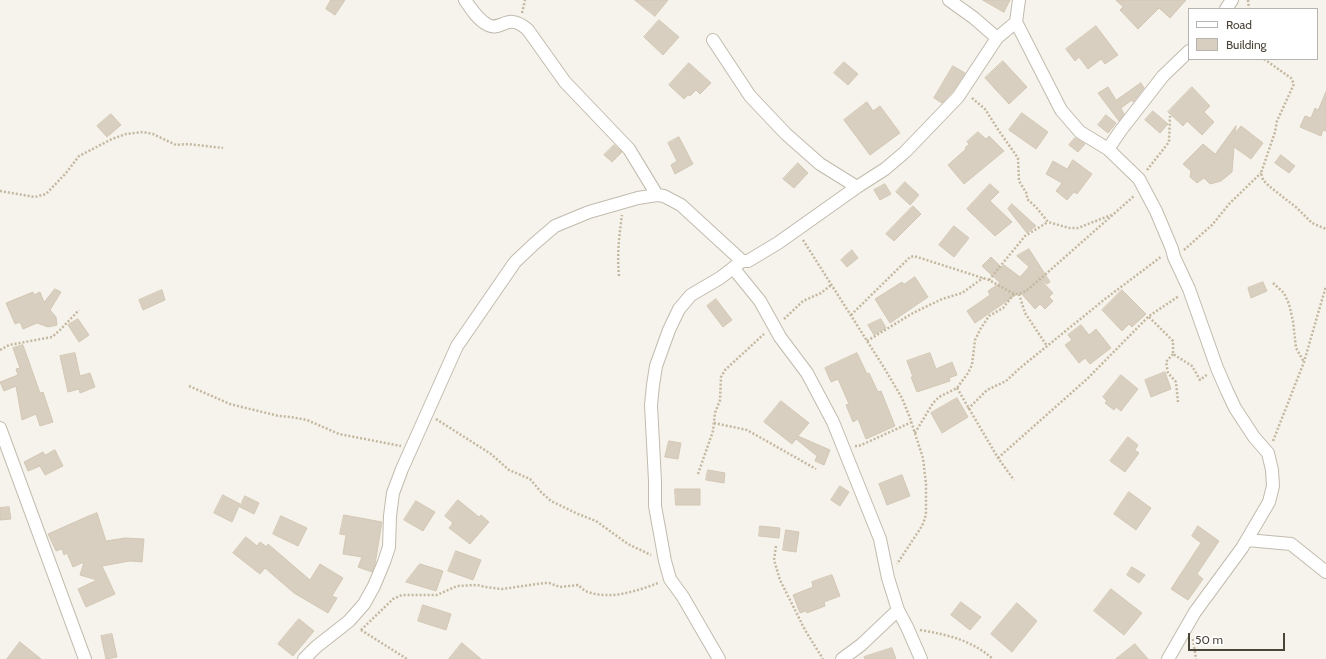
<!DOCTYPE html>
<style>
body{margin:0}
#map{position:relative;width:1326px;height:659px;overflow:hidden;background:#f6f3ec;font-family:Cabin,sans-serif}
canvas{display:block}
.legend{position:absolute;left:1188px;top:8px;width:130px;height:52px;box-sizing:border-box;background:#fff;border:1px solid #b7b4b0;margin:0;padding:5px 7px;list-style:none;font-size:12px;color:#4b4439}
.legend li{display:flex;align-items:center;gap:8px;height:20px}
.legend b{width:20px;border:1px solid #b7b4b0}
.scale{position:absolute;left:1188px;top:633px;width:97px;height:18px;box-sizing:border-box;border:2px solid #4b4439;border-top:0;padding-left:5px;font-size:12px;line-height:14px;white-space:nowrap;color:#4b4439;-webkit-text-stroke:3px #fff;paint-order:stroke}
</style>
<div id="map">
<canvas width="1326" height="659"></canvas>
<ul class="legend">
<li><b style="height:5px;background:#fff"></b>Road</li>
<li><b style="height:11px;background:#d8cfc1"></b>Building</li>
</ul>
<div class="scale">50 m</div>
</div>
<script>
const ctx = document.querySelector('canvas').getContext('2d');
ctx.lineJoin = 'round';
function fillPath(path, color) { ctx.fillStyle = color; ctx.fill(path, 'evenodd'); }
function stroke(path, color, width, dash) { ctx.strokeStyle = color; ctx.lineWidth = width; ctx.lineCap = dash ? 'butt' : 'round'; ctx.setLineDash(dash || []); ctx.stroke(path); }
const building = new Path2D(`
 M 331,0 L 345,0 L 335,15 L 326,9 Z
 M 635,0 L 668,0 L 655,16 Z
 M 983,0 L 1010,0 L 1004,12 Z
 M 1116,0 L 1186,0 L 1170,18 L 1159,8 L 1138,29 L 1120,10 L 1123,7 Z
 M 659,20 L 679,37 L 663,55 L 644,37 Z
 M 1096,26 L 1118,55 L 1105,64 L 1101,59 L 1088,69 L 1079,57 L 1075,61 L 1066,49 Z
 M 1003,61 L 1027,87 L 1009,104 L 985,78 Z
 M 844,62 L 858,74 L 848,85 L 834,73 Z
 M 689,63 L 711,83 L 700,94 L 696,90 L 690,96 L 688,95 L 684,99 L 669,85 Z
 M 953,66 L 965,73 L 952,92 L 942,103 L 934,98 Z
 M 1141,83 L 1144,88 L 1133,102 L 1132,100 L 1121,108 L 1124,114 L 1119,121 L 1098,93 L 1108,87 L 1116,100 Z
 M 1192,87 L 1210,106 L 1204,112 L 1214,122 L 1202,135 L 1187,121 L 1183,126 L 1168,112 Z
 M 1326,92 L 1326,131 L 1323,130 L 1321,136 L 1300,127 L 1305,116 L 1311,118 L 1315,108 L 1318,110 Z
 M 867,102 L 873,111 L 880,106 L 900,133 L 870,155 L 844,120 Z
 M 1153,111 L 1168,124 L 1160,133 L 1145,120 Z
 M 1022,113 L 1048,132 L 1036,149 L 1009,130 Z
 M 111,114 L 121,125 L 107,137 L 97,126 Z
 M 1106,115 L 1116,123 L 1108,133 L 1098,125 Z
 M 1236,126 L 1235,133 L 1241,126 L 1263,143 L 1251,159 L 1234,147 L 1232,172 L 1221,181 L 1210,184 L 1204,178 L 1197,183 L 1190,177 L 1191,171 L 1183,164 L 1203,144 L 1215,154 Z
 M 978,132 L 986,139 L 989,136 L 1004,151 L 964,184 L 948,165 L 966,149 L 965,148 L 969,144 L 967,142 Z
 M 679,137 L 693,164 L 675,174 L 671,165 L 677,161 L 668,143 Z
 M 1075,138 L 1085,144 L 1078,152 L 1069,145 Z
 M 614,145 L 622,152 L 612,162 L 604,155 Z
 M 1281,155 L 1295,166 L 1289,173 L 1275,163 Z
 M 1073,160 L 1092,174 L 1077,194 L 1074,192 L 1067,200 L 1056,191 L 1062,183 L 1046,174 L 1053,161 L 1067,169 Z
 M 798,163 L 808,173 L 794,188 L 783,179 Z
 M 905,182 L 919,195 L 910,205 L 896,192 Z
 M 885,184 L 891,194 L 880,200 L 874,190 Z
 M 990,184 L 999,192 L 990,201 L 1012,222 L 995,236 L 967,209 Z
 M 1012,204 L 1036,226 L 1027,233 L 1008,209 Z
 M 913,206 L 921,214 L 894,241 L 886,234 Z
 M 954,226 L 969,238 L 954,257 L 939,245 Z
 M 1029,249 L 1050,282 L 1047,284 L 1037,276 L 1053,293 L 1049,297 L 1053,301 L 1045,309 L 1040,304 L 1035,309 L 1020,292 L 975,323 L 967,311 L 990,295 L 988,291 L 1000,283 L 982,266 L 991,257 L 1001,267 L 1004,265 L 1020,277 L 1029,267 L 1017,256 Z
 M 852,250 L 858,258 L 847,267 L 841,260 Z
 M 915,277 L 928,297 L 890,323 L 875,299 L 902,282 L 904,284 Z
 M 1263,282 L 1267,291 L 1251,298 L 1248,288 Z
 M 55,289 L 61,292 L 50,310 L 56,317 L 57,325 L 48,327 L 37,323 L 23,329 L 20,322 L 15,324 L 6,303 L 33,292 L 34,295 L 40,292 L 44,302 Z
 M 162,290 L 165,300 L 143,310 L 139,300 Z
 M 1122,290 L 1146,314 L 1132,327 L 1129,324 L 1122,331 L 1102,310 Z
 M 716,299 L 732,320 L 723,327 L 707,306 Z
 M 78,319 L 89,335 L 79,342 L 68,325 Z
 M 881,319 L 886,328 L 874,335 L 868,325 Z
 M 1081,325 L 1089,335 L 1096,329 L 1111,348 L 1090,364 L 1085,358 L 1079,363 L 1065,345 L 1072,340 L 1068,335 Z
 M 23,345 L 40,393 L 43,392 L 53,422 L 40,426 L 36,414 L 22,420 L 16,386 L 4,391 L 0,382 L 18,375 L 16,369 L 20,368 L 13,348 Z
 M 75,353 L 80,376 L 90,373 L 95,387 L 80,393 L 79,389 L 68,392 L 60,356 Z
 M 857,353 L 867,374 L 869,373 L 878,392 L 881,391 L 895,426 L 866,439 L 858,419 L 853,422 L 846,405 L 849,404 L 838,379 L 831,382 L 825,368 Z
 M 930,353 L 936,369 L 952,362 L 957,375 L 949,378 L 950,381 L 917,392 L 911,377 L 913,377 L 907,361 Z
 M 1165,372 L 1171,389 L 1151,397 L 1145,380 Z
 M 1121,375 L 1138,389 L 1121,411 L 1116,407 L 1114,410 L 1105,403 L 1107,401 L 1103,397 Z
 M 957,398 L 968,417 L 942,433 L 931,413 Z
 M 781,401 L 809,423 L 798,436 L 830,450 L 824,465 L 815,461 L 817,456 L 796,439 L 792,444 L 764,422 Z
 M 1128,437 L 1138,445 L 1135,450 L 1139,453 L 1125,472 L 1110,461 Z
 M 669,441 L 681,443 L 678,459 L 665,457 Z
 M 55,450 L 63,466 L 45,475 L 40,466 L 28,471 L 24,462 L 43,452 L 45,455 Z
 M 708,470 L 725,473 L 724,483 L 706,480 Z
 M 902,475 L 910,496 L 887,505 L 879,484 Z
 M 840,486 L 849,492 L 840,506 L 831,500 Z
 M 675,489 L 700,489 L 700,505 L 676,505 Z
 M 1129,492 L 1151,508 L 1136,530 L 1114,514 Z
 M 223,495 L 240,504 L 232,522 L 214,513 Z
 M 245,496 L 259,503 L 254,514 L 240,507 Z
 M 458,500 L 479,517 L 481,515 L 489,522 L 470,544 L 449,528 L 453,523 L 445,516 Z
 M 416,501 L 435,512 L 423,531 L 404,520 Z
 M 9,507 L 11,519 L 0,520 L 0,508 Z
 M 97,513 L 106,541 L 125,538 L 144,539 L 142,562 L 130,561 L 102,566 L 115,594 L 86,607 L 78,589 L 97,580 L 80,575 L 84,562 L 73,567 L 67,553 L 64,555 L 62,549 L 56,551 L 48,534 L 84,518 Z
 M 344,515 L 382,522 L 375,564 L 372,572 L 358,567 L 362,557 L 343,554 L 346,535 L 340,534 Z
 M 281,516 L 307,528 L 298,546 L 273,534 Z
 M 760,526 L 780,528 L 779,538 L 759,536 Z
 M 1198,526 L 1219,541 L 1197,574 L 1203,579 L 1188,600 L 1171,589 L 1201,543 L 1192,536 Z
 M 786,530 L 799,532 L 796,552 L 783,550 Z
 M 246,537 L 257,546 L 260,542 L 267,547 L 268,544 L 310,580 L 320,564 L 343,578 L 332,596 L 337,598 L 328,613 L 294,593 L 265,568 L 260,574 L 233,553 Z
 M 456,551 L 481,560 L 473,580 L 448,571 Z
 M 420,564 L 443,571 L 436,591 L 406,582 Z
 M 1132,567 L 1145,575 L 1139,583 L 1127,575 Z
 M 832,575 L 840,596 L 824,602 L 825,606 L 807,613 L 806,611 L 800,613 L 793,595 L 813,587 L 812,582 Z
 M 1111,589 L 1142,613 L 1124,635 L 1094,611 Z
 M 961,602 L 981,617 L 970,630 L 951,615 Z
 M 1017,603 L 1037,621 L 1012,652 L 991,634 Z
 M 423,605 L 451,614 L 446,630 L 418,621 Z
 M 299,619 L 314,631 L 293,656 L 278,644 Z
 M 112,634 L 117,657 L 106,659 L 101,636 Z
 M 20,642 L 41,659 L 7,659 Z
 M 462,643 L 481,659 L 449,659 Z
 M 1135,644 L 1148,659 L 1116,659 Z
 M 892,648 L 896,659 L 865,659 L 864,657 Z`);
fillPath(building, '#d8cfc1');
stroke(building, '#d3c7b4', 1);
const minor = new Path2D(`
 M 465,0 C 471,9 478,20 488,25 C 502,32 507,11 528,30 L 565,82 L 629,149 L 657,195
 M 949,0 L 974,18 L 997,38
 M 1019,0 L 1016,22 L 1061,110 L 1080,132 L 1108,149 L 1139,179 L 1156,211 L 1172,249 L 1174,257 L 1189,289 L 1217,368 L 1227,391 L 1235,408 L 1254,437 L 1268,453 L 1272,470 L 1273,486 L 1269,502 L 1242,548 L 1195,612 L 1168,659
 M 1226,9 L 1232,0
 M 713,40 L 750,96 L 786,134 L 820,164 L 857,187
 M 1108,149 L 1121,130 L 1163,76 L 1189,51
 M 734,269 L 760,301 L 780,337 L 807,373 L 833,422 L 880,539 L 888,578 L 898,610 L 907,627 L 921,659
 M 0,428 L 85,659
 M 1247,540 L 1291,544 L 1326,572
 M 304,659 L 316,647 L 349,621 L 364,604 L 374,586 L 384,562 L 389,547 L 390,516 L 393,493 L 402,469 L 457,346 L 515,262 L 534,244 L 555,226 L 589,212 L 638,198 L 657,195 L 664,196 L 681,205 L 742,261 L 748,261 L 778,243 L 857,187 L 885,169 L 905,152 L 958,97 L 997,38 L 1016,22
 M 719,659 L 683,597 L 670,579 L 665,561 L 655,506 L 655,481 L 651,405 L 653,385 L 656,366 L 669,330 L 679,309 L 691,295 L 720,278 L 742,261
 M 842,659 L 861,645 L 898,610`);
stroke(minor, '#c2bbae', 14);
stroke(new Path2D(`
 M 1248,0 L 1249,9
 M 522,13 L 525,0
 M 1264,59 L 1291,78 L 1294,84 L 1277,121 L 1275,132 L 1261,173 L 1263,180 L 1269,186 L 1297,208 L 1312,223 L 1326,229
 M 972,98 L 985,109 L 999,131 L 1018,158 L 1019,181 L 1027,194 L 1027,199 L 1036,207 L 1048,222 L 1069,228 L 1078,228 L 1111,215
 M 1147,170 L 1169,142 L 1170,116
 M 0,191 L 35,197 L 46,194 L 66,173 L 79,156 L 112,139 L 126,134 L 143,132 L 153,134 L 176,145 L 188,144 L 223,148
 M 803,240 L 883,366 L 902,398 L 910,418 L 923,458 L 926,484 L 926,512 L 925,518 L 922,526 L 897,564
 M 1184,250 L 1212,225 L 1230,203 L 1261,173
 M 619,276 C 617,256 619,236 622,215
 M 989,280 L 1025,236 L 1048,222
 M 1273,283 L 1284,293 L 1289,304 L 1293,321 L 1296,348 L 1304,362
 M 1019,294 L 1025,313 L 1047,346
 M 851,315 L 907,260 L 910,257 L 914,256 L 989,280 L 1014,294 L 1019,294 L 1026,291 L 1039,280 L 1134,196
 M 1149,317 L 1173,341 L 1173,354 L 1192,366 L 1200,380 L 1208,374
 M 784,319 L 803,301 L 821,293 L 831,285
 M 867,341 L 913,313 L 942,299 L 962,293 L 983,278
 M 0,350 L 9,345 L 52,337 L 60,330 L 79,310
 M 1173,354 L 1166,362 L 1168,373 L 1176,382 L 1178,402
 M 189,386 L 230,404 L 246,408 L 279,416 L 291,417 L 307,420 L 339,434 L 401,446
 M 957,388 L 998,458 L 1014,480
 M 968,409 L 987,390 L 1006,381 L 1020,368 L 1105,299 L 1162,256
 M 436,419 L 491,454 L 509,470 L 530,479 L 541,492 L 551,501 L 578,514 L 596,521 L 628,544 L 651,555
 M 714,423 L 747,430 L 816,469
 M 915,433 L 933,403 L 939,397 L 957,388 L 968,373 L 972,365 L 975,340 L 981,328 L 989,316 L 1003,308 L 1014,294
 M 1273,441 L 1304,362 L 1326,286
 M 855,446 L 859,446 L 912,422
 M 998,458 L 1087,379 L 1149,316 L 1179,296
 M 698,474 L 713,431 L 715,413 L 720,400 L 721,377 L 725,370 L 764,334
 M 776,546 L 774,560 L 780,580 L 805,630 L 823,659
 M 361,630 L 393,599 L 402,595 L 437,595 L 457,586 L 477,585 L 486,587 L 502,589 L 544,583 L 549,583 L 560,587 L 578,585 C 581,587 584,591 588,592 C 611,600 637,591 658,583
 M 361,630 L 407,659
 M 920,630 C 949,635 971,640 993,659
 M 1193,639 L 1196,659`), '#c4b79f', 2.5, [2, 2]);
stroke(minor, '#fff', 12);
</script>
